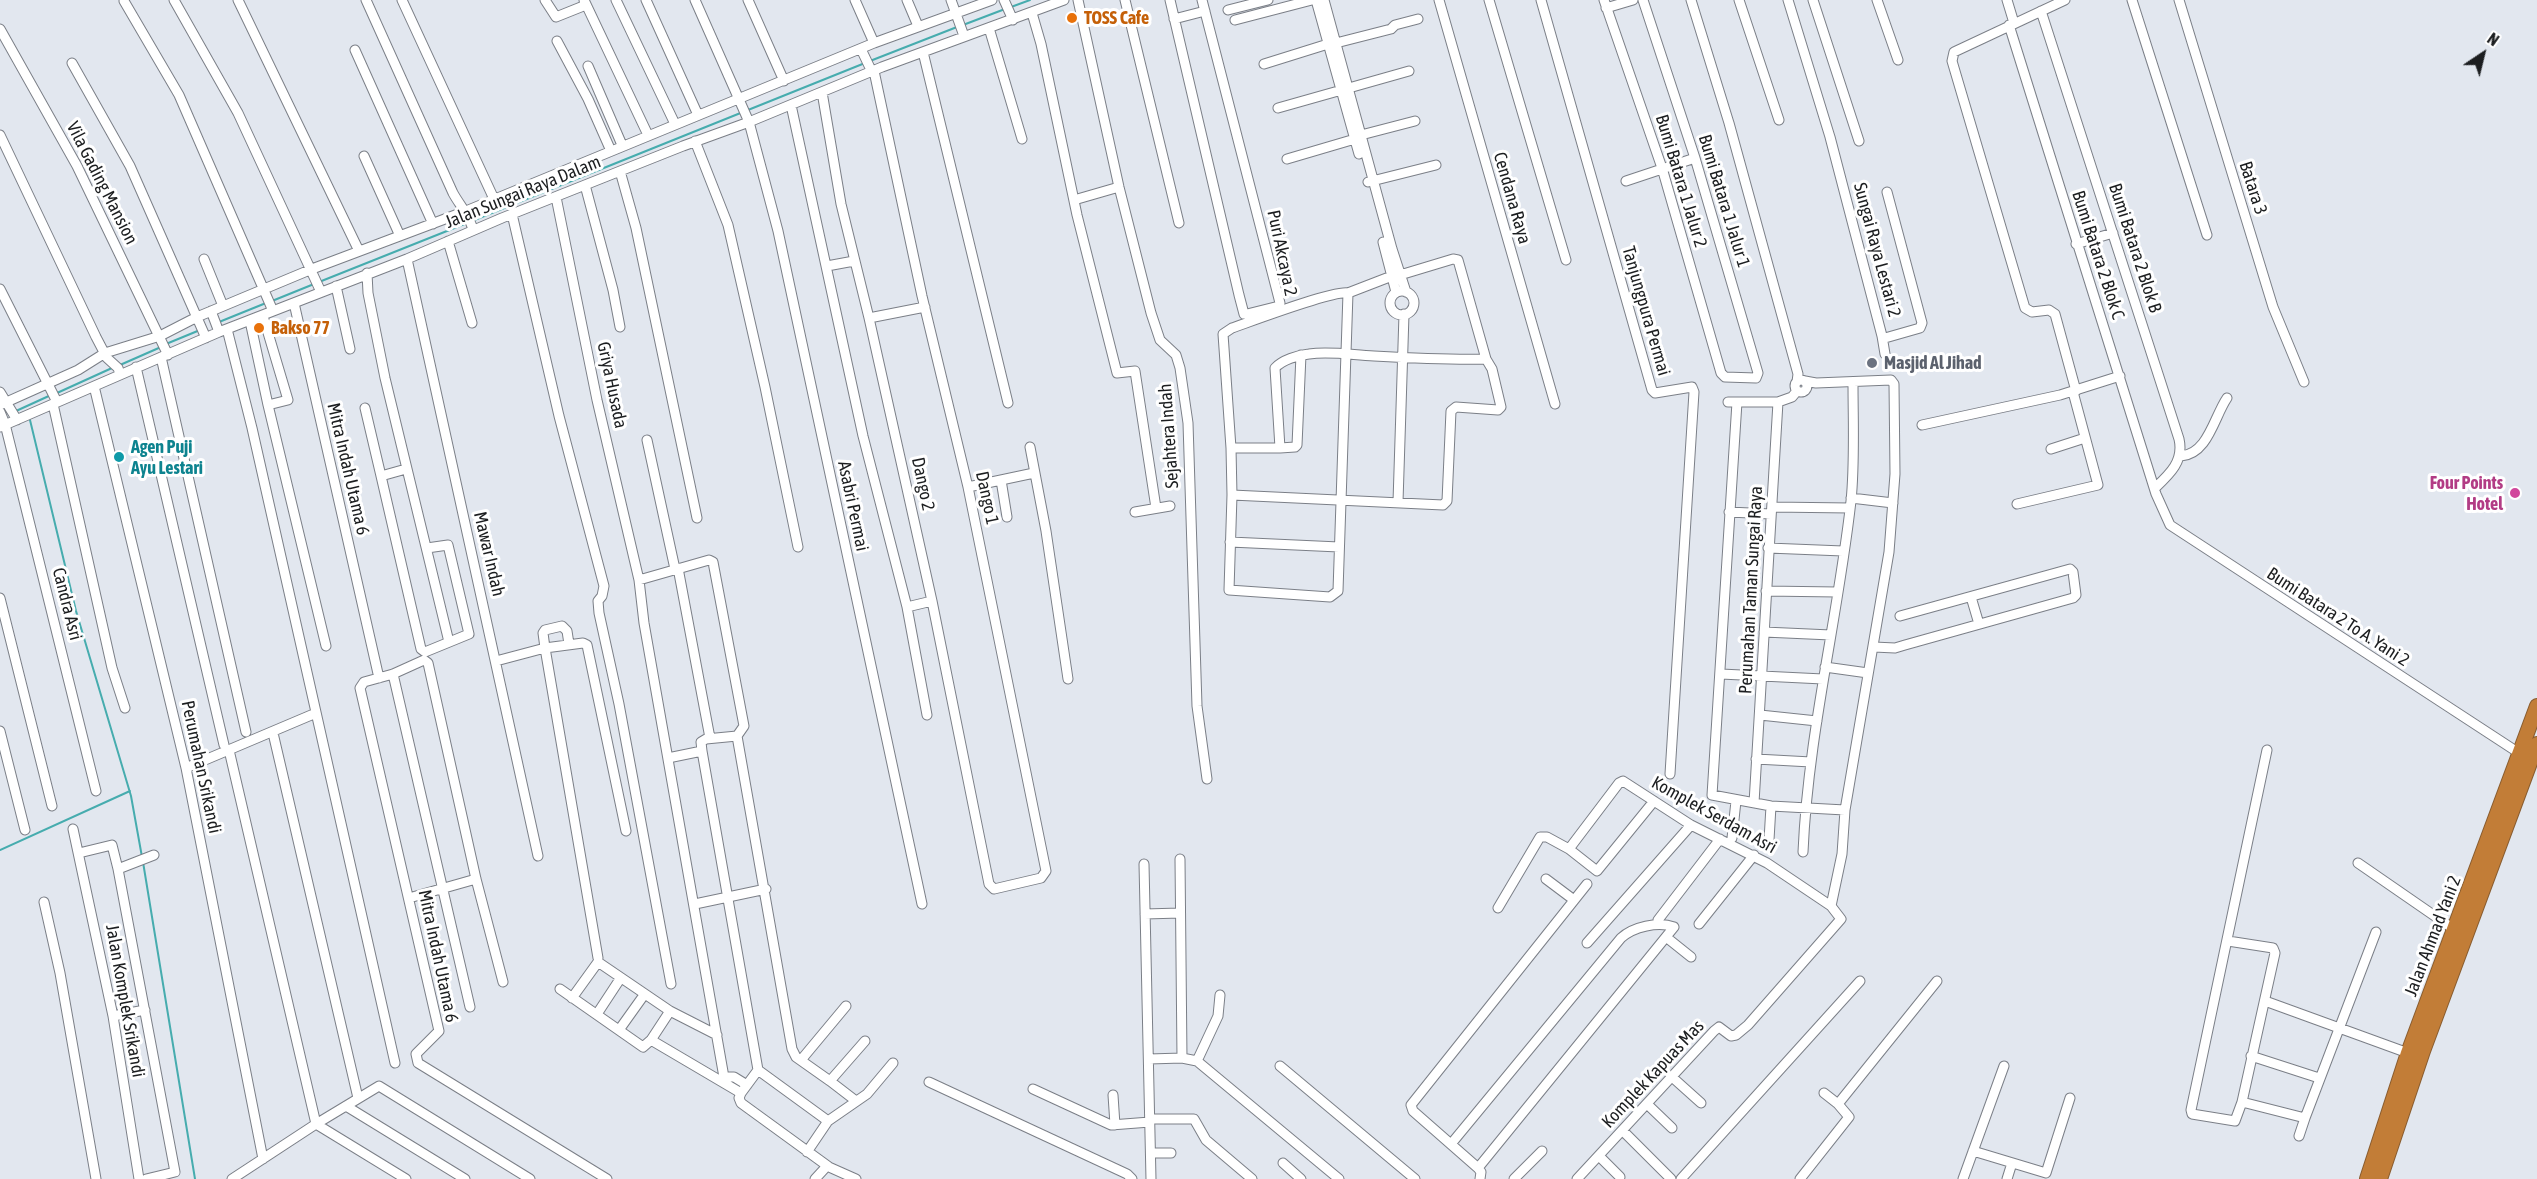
<!DOCTYPE html>
<style>
body{margin:0}
#map{position:relative;width:2537px;height:1179px;overflow:hidden;background:#e2e7ef;font-family:"Asap Condensed",sans-serif}
canvas{display:block}
.north{position:absolute;left:2453px;top:24px;width:60px;height:60px;-webkit-text-stroke:4px #fff;paint-order:stroke;rotate:35deg;font-size:16px;font-weight:700;line-height:24px;text-align:center;color:#1c1e20}
.north::after{content:'';display:block;margin:auto;width:21px;height:27px;background:#1c1e20;clip-path:polygon(50% 0,100% 100%,50% 72%,0 100%)}
</style>
<div id="map">
<canvas width="2537" height="1179"></canvas>
<div class="north">N</div>
</div>
<script>
const ctx = document.querySelector('canvas').getContext('2d');
ctx.lineJoin = 'round';
function stroke(path, color, width, dash) { ctx.strokeStyle = color; ctx.lineWidth = width; ctx.lineCap = dash ? 'butt' : 'round'; ctx.setLineDash(dash || []); ctx.stroke(path); }
function drawText(font, color, halo, rows, align = 'center') {
  ctx.font = font + ' "Asap Condensed",sans-serif'; ctx.lineWidth = 6; ctx.setLineDash([]); ctx.textBaseline = 'middle'; ctx.strokeStyle = halo; ctx.fillStyle = color; for (const [text, x, y, turn = 0] of rows) {
    ctx.save(); ctx.translate(x, y); ctx.rotate((+turn || 0) * Math.PI / 180); ctx.textAlign = isNaN(turn) ? turn : align; if (halo) ctx.strokeText(text, 0, 0); ctx.fillText(text, 0, 0); ctx.restore();
  }
}
stroke(new Path2D(`
 M 1011,7 L 1030,0
 M 963,25 L 1005,9
 M 870,61 L 957,27
 M 748,110 L 865,63
 M 472,221 L 743,112
 M 319,282 L 467,223
 M 272,301 L 314,284
 M 219,322 L 266,303
 M 166,344 L 200,330
 M 120,365 L 161,347
 M 57,393 L 112,368
 M 16,411 L 51,395
 M 30,420 L 76,611 L 131,796 L 142,857
 M 0,850 L 130,791
 M 143,862 L 195,1179`), '#46acae', 2);
const minor = new Path2D(`
 M 174,0 L 238,113 L 321,292
 M 238,0 L 359,251
 M 366,0 L 453,193 C 460,206 469,214 473,230
 M 402,0 L 494,199
 M 545,0 L 556,17 L 586,5
 M 584,0 L 648,135
 M 616,0 L 675,124
 M 646,0 L 698,115
 M 695,0 L 749,122 L 778,231 L 922,904
 M 748,0 L 784,81
 M 855,0 L 874,43
 M 907,0 L 918,26
 M 951,0 L 964,36
 M 1004,0 L 1013,20
 M 1078,0 L 1119,187 L 1151,313 L 1160,340 L 1176,355 L 1180,368 L 1188,423 L 1197,706 L 1207,779
 M 1125,0 L 1179,223
 M 1170,0 L 1239,295 L 1244,314 L 1247,314 L 1279,306 L 1280,303 L 1202,0
 M 1316,0 L 1359,154
 M 1324,0 L 1392,249 L 1406,292
 M 1439,0 L 1555,404
 M 1489,0 L 1566,260
 M 1541,0 L 1652,390 L 1655,393 L 1692,387 L 1694,392 L 1670,774
 M 1604,0 L 1662,168 L 1721,373 L 1725,377 L 1756,378 L 1758,373 L 1695,158 L 1643,0
 M 1691,0 L 1729,123 L 1798,374 L 1797,382
 M 1739,0 L 1779,120
 M 1788,0 L 1830,137 L 1882,336 L 1885,338 L 1920,328 L 1922,323 L 1887,192
 M 1813,0 L 1859,141
 M 1877,0 L 1898,60
 M 2007,0 L 2014,23
 M 2065,0 L 1954,52 L 1952,61 L 2025,308 L 2032,312 L 2049,310 L 2055,314 L 2076,391
 M 2132,0 L 2207,235
 M 2179,0 L 2273,307 L 2304,382
 M 124,1 L 179,95 L 273,311
 M 1606,8 L 1633,0
 M 1228,10 L 1268,0
 M 2041,11 L 2179,439 C 2184,461 2170,474 2155,488
 M 1032,13 L 1041,44 L 1077,215 L 1117,373 L 1135,371 L 1156,508
 M 1174,19 L 1205,11
 M 1235,20 L 1312,0
 M 2009,25 L 2156,494 L 2170,525 L 2519,753
 M 989,28 L 1022,139
 M 0,29 L 77,166 L 168,355
 M 557,41 L 588,99 L 611,151
 M 1336,43 L 1391,29 L 1395,25 L 1418,19
 M 861,49 L 872,72
 M 355,50 L 433,224
 M 923,52 L 1008,403
 M 72,63 L 130,166 L 206,338
 M 1264,64 L 1328,44
 M 588,66 L 622,145
 M 822,92 L 841,204 L 869,318 L 932,601 L 989,884 L 994,889 L 1041,878 L 1046,871 L 968,487 L 922,296 L 874,71
 M 791,105 L 863,436 L 907,607 L 932,601
 M 1278,108 L 1409,71
 M 0,135 L 96,337 L 107,358 L 118,368 L 120,374
 M 1361,135 L 1415,121
 M 695,141 L 728,225 L 765,387 L 798,547
 M 364,156 L 400,236
 M 1287,159 L 1355,139
 M 620,171 L 636,228 L 697,518
 M 1626,181 L 1695,158
 M 1368,182 L 1436,165
 M 585,185 L 613,290 L 620,327
 M 556,197 L 597,400 L 639,580 L 644,623 L 725,1083
 M 1074,200 L 1119,187
 M 512,214 L 559,416 L 604,586 L 602,596 L 598,601 L 599,613 L 619,704 L 671,984
 M 448,241 L 472,323
 M 1383,242 L 1396,292
 M 2076,244 L 2113,233
 M 204,259 L 223,306
 M 407,259 L 538,856
 M 827,266 L 854,261
 M 367,273 L 368,293 L 385,378 L 449,642
 M 1400,275 L 1453,259 L 1458,260 L 1486,359
 M 336,286 L 350,349
 M 0,289 L 57,402
 M1390 303a12 12 0 1 1 24 0a12 12 0 1 1-24 0Z
 M 1348,293 L 1392,276
 M 294,303 L 379,678
 M 211,311 L 219,332
 M 263,316 L 288,400 L 268,405 L 326,646
 M 869,318 L 925,307
 M 250,321 L 268,405
 M 227,329 L 252,428 L 395,1063
 M 1882,336 L 1885,354
 M 161,357 L 246,732
 M 136,367 L 224,745
 M1795 386a6 6 0 1 1 12 0a6 6 0 1 1-12 0Z
 M 1805,381 L 1816,383 L 1891,380 L 1894,384 L 1895,474 L 1889,552 L 1845,810 L 1842,854 L 1831,906
 M 94,386 L 186,768 L 263,1159
 M 0,392 L 17,420
 M 1728,402 L 1778,402
 M 1737,402 L 1712,795 L 1771,806 L 1845,810
 M 53,404 L 112,668 L 125,708
 M 0,405 L 78,370 L 105,353 L 160,336 L 197,317 L 312,269 L 466,211 L 874,43 L 992,0
 M 365,408 L 381,476
 M 0,412 L 5,424 L 96,791
 M 1922,425 L 2060,395 L 2120,376
 M 0,427 L 219,332 L 407,259 L 502,218 L 683,146 L 749,122 L 882,67 L 1064,0
 M 647,440 L 675,569
 M 1030,447 L 1046,531 L 1068,679
 M 1231,448 L 1223,334 L 1232,328 C 1252,321 1334,290 1348,293 L 1338,591 L 1330,597 L 1229,590 L 1232,495
 M 1280,448 L 1275,368 C 1282,360 1298,355 1309,354 C 1330,351 1352,355 1374,356 C 1411,358 1448,360 1486,359 L 1492,369 L 1501,407 L 1498,410 L 1456,407 L 1451,411 L 1447,501 L 1443,505 L 1232,495 L 1231,448 L 1280,448 L 1295,447 L 1297,445 L 1301,355
 M 2051,449 L 2085,438
 M 2181,456 C 2208,454 2214,417 2227,398
 M 406,469 L 381,476 L 421,649 L 425,652 L 469,634 L 448,545 L 427,548
 M 1001,480 L 1007,517
 M 968,487 L 1034,473
 M 1851,498 L 1893,503
 M 1398,502 L 1404,314
 M 2017,504 L 2098,485 L 2073,392
 M 1772,507 L 1850,508
 M 1135,512 L 1170,506
 M 1729,512 L 1771,514
 M 1230,542 L 1339,547
 M 1768,548 L 1843,551
 M 678,568 L 710,738
 M 639,580 L 709,560 L 713,562 L 744,726 L 737,736
 M 1766,591 L 1837,592
 M 1971,597 L 1979,624
 M 0,598 L 52,806
 M 907,607 L 927,715
 M 1764,632 L 1831,635
 M 569,644 L 567,631 L 562,626 L 545,630 L 543,633 L 545,648 L 583,643 L 587,645 L 626,831
 M 1874,647 L 1895,648 L 1905,645 L 2073,598 L 2076,595 L 2073,572 L 2070,569 L 1900,616
 M 496,661 L 545,648 L 598,958
 M 1825,667 L 1868,673
 M 393,674 L 470,1007
 M 1721,674 L 1823,679
 M 1760,715 L 1817,721
 M 0,731 L 25,830
 M 273,733 L 358,1098
 M 229,750 L 316,1124 L 379,1086 L 530,1179
 M 702,751 L 758,1070 L 741,1093
 M 668,758 L 702,751 L 701,742 L 706,739 L 737,736 L 792,1049 L 796,1057 L 830,1081
 M 1756,759 L 1811,762
 M 186,768 L 316,713
 M 1754,803 L 1778,402 L 1792,397 L 1797,391
 M 73,829 L 113,1016 L 139,1179
 M 1732,838 L 1736,801
 M 1769,840 L 1771,806
 M 1803,852 C 1808,734 1838,618 1851,501 C 1855,462 1853,422 1853,382
 M 79,853 L 112,845 L 118,869 L 175,1172 L 146,1179
 M 2358,863 L 2455,930
 M 1144,864 L 1151,1179
 M 118,869 L 154,855
 M 1546,879 L 1574,900
 M 409,898 L 476,879
 M 44,902 L 60,973 L 96,1179
 M 695,904 L 766,889
 M 1498,908 L 1540,837 L 1547,837 L 1569,849
 M 1145,914 L 1180,913
 M 1658,920 L 1720,839
 M 1699,924 L 1754,855
 M 1666,937 L 1691,957
 M 2228,941 L 2273,948 L 2275,953 L 2242,1102 L 2235,1121 L 2192,1114 L 2191,1110 L 2267,750
 M 1587,943 L 1691,825
 M 503,982 L 476,879 L 428,663 L 424,660 L 393,674 L 364,682 L 360,688 L 439,1031 L 416,1054 L 418,1063 L 607,1179
 M 560,989 L 643,1047 L 651,1040 L 741,1093 L 739,1098 L 741,1103 L 829,1167 L 856,1179
 M 572,998 L 598,962 L 670,1011 L 717,1035
 M 2265,1001 L 2408,1053
 M 597,1014 L 620,979
 M 113,1016 L 145,1010
 M 619,1030 L 644,995
 M 651,1040 L 670,1011
 M 2251,1056 L 2319,1078
 M 1182,1058 L 1197,1061 L 1339,1179
 M 1149,1059 L 1182,1058 L 1180,859
 M 801,1060 L 846,1006
 M 1197,1061 L 1218,1016 L 1220,995
 M 1280,1066 L 1415,1179
 M 758,1070 L 828,1121 L 807,1152
 M 724,1077 L 734,1077 L 747,1085
 M 1672,1077 L 1701,1103
 M 929,1082 L 1127,1174 L 1132,1179
 M 1033,1089 L 1111,1125 L 1150,1122
 M 1824,1093 L 1838,1104
 M 1113,1095 L 1115,1125
 M 856,1101 L 830,1081 L 865,1041
 M 2242,1102 L 2305,1118 L 2376,932
 M 1647,1104 L 1672,1128
 M 346,1106 L 465,1179
 M 1150,1119 L 1194,1119 L 1206,1140 L 1252,1179
 M 828,1121 L 867,1094 L 893,1063
 M 1623,1131 L 1671,1179
 M 2299,1136 L 2306,1115
 M 1451,1144 L 1621,938 C 1633,927 1658,921 1674,927 L 1478,1168
 M 1973,1151 L 2046,1173 L 2070,1098
 M 1151,1153 L 1171,1153
 M 1599,1156 L 1620,1177
 M 1283,1163 L 1301,1179
 M 232,1179 L 316,1124 L 406,1179
 M 815,1179 L 827,1166
 M 1480,1179 L 1481,1172 L 1478,1168 L 1413,1111 L 1411,1105 L 1587,884
 M 1514,1179 L 1542,1151
 M 1577,1179 L 1714,1031 L 1719,1027 L 1731,1036 L 1736,1035 L 1748,1025 L 1841,919 L 1831,906 L 1767,863 L 1691,825 L 1623,781 L 1619,783 L 1569,849 L 1597,871 L 1654,801
 M 1681,1179 L 1860,981
 M 1800,1179 L 1849,1117 L 1838,1104 L 1937,981
 M 1963,1179 L 2004,1066
 M 2007,1179 L 2012,1163`);
const highway = new Path2D(`
 M 2367,1179 L 2408,1053 L 2537,706
 M 2380,1179 L 2423,1051 L 2537,744`);
stroke(minor, '#7b7f87', 11);
stroke(highway, '#885c2f', 16);
stroke(minor, '#fff', 9);
stroke(highway, '#c27d37', 14);
for (const [x, y, r, color] of [
 [1072,18,6,"#e8710a"],
 [259,328,6,"#e8710a"],
 [1872,363,6,"#6b7280"],
 [119,457,6,"#0f9aa8"],
 [2515,493,6,"#d1479c"]
]) { const dot = new Path2D(); dot.arc(x, y, r, 0, 2 * Math.PI); ctx.fillStyle = color; ctx.fill(dot); stroke(dot, '#fff', 2); }
drawText('bold 18px', '#c56008', '#fff', [
 ["TOSS Cafe",1084,18],
 ["Bakso 77",271,328]
], 'left');
drawText('18px', '#1c1e20', '#fff', [
 ["Bumi Batara 1 Jalur 2",1681,181,73],
 ["Vila Gading Mansion",102,183,63],
 ["Batara 3",2253,188,72],
 ["Jalan Sungai Raya Dalam",523,192,-22],
 ["Cendana Raya",1512,198,74],
 ["Bumi Batara 1 Jalur 1",1724,201,73],
 ["Bumi Batara 2 Blok B",2135,248,72],
 ["Sungai Raya Lestari 2",1877,250,75],
 ["Puri Akcaya 2",1282,253,78],
 ["Bumi Batara 2 Blok C",2098,255,72],
 ["Tanjungpura Permai",1646,311,74],
 ["Griya Husada",612,385,78],
 ["Sejahtera Indah",1169,436,-94],
 ["Mitra Indah Utama 6",348,469,77],
 ["Dango 2",923,484,78],
 ["Dango 1",987,498,78],
 ["Asabri Permai",853,506,78],
 ["Mawar Indah",489,554,77],
 ["Perumahan Taman Sungai Raya",1751,590,-87],
 ["Candra Asri",67,604,76],
 ["Bumi Batara 2 To A. Yani 2",2338,617,33],
 ["Perumahan Srikandi",201,767,78],
 ["Komplek Serdam Asri",1714,815,29],
 ["Jalan Ahmad Yani 2",2433,936,-69],
 ["Mitra Indah Utama 6",438,956,78],
 ["Jalan Komplek Srikandi",125,1001,80],
 ["Komplek Kapuas Mas",1653,1074,-47]
]);
drawText('bold 18px', '#5b616d', '#fff', [
 ["Masjid Al Jihad",1884,363]
], 'left');
drawText('bold 18px', '#0d838f', '#fff', [
 ["Agen Puji",131,447],
 ["Ayu Lestari",131,468]
], 'left');
drawText('bold 18px', '#b23c85', '#fff', [
 ["Four Points",2503,483],
 ["Hotel",2503,504]
], 'right');
</script>
